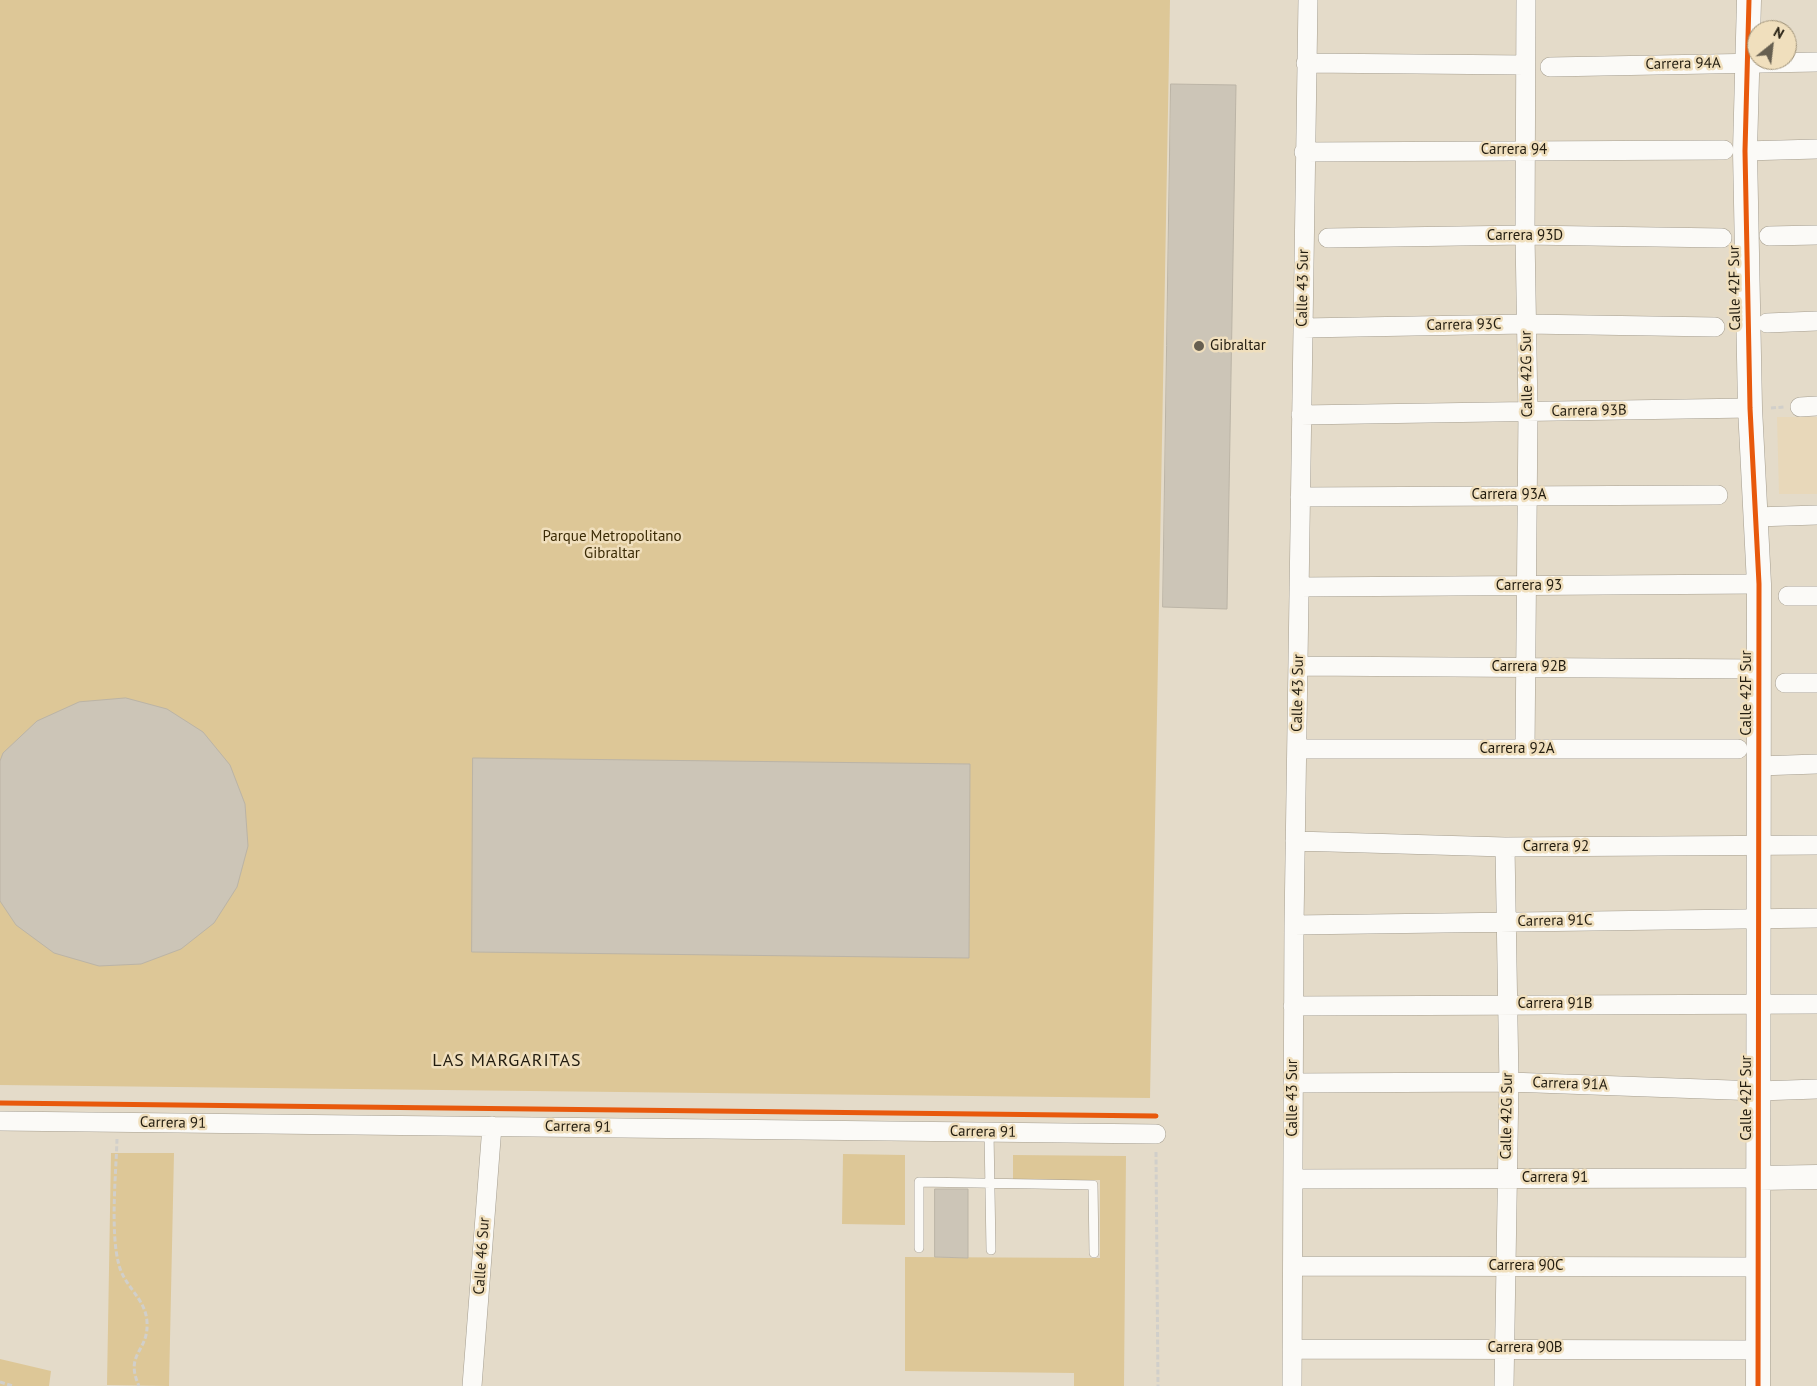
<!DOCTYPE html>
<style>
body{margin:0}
#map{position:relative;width:1817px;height:1386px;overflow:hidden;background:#e4dbc9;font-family:"PT Sans",sans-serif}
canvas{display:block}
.north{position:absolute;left:1747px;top:20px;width:50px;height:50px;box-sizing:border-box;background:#f0dfbd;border:1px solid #9e9177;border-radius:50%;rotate:29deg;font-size:14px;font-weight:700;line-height:20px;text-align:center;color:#221c0f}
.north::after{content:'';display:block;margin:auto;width:18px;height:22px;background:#665f50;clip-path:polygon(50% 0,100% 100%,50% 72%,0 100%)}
</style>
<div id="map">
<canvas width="1817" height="1386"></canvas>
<div class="north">N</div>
</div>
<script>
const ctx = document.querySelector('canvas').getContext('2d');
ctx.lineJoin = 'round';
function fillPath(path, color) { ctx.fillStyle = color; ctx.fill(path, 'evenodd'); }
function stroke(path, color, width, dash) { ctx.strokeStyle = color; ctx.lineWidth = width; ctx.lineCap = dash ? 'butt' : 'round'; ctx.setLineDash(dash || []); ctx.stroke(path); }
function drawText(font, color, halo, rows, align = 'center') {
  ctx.font = font + ' "PT Sans",sans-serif'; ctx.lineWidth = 5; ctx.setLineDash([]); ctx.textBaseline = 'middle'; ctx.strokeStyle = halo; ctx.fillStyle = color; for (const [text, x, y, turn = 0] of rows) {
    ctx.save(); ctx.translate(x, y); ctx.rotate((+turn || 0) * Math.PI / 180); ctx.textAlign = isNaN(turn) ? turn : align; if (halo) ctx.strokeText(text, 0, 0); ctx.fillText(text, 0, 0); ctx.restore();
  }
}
fillPath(new Path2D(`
 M 1777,417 L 1817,417 L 1817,494 L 1779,494 Z`), '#e8d8ba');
fillPath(new Path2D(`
 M 0,0 L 1170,0 L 1150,1098 L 0,1085 Z
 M 111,1153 L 174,1153 L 169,1386 L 107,1385 Z
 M 843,1154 L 905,1155 L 905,1225 L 842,1224 Z
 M 1013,1155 L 1126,1156 L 1124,1386 L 1074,1386 L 1074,1373 L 905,1371 L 905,1257 L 1100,1258 L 1100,1180 L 1013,1180 Z
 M 0,1359 L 51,1371 L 49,1386 L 0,1386 Z`), '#ddc797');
const building = new Path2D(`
 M 1171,84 L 1236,85 L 1227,609 L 1163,607 Z
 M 126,698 L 167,709 L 203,732 L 230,765 L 245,804 L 248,846 L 237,887 L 214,923 L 181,949 L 141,964 L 99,966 L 54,953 L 16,925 L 0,901 L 0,761 L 3,753 L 37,721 L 79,702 Z
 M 473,758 L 970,764 L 969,958 L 472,952 Z
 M 935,1189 L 968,1189 L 968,1258 L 935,1257 Z`);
fillPath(building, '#ccc5b7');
stroke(building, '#bbb4a6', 1);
const service = new Path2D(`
 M 989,1132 L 991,1250
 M 919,1248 L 919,1182 L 1093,1185 L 1094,1253`);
const minor = new Path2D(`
 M 1306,63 L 1525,65
 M 1550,67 L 1817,62
 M 1745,151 L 1817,149
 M 1304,152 L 1724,150
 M 1769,236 L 1817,235
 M 1328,238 L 1525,235 L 1722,238
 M 1767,323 L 1817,321
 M 1303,328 L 1526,324 L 1715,327
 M 1800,407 L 1817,406
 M 1301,415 L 1750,408
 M 1300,497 L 1718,495
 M 1756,517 L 1817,515
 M 1299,587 L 1759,584
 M 1788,596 L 1817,596
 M 1298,666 L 1759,669
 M 1785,683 L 1817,683
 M 1297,749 L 1738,749
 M 1525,749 L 1528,412 L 1525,235 L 1526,0
 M 1759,766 L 1817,764
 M 1295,841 L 1505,847 L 1817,845
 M 1294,925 L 1817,918
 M 1293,1006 L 1817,1004
 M 1293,1083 L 1509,1082 L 1759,1091 L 1817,1089
 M 0,1121 L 1156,1134
 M 1293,1179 L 1759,1178
 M 1293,1266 L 1759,1267
 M 1292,1349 L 1758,1350
 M 472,1386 L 492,1126
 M 1292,1386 L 1294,925 L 1308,0
 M 1504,1386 L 1509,1082 L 1505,847`);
const tertiary = new Path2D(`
 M 1749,0 L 1745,151 L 1750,408 L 1759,584 L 1758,1386
 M 1759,1178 L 1817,1177`);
stroke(service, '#a49d8f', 10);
stroke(minor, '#a49d8f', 20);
stroke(tertiary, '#a49d8f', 25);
stroke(new Path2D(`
 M 1771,408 L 1784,407
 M 117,1139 C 116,1174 110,1233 119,1265 C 124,1286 146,1299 147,1322 C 149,1352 124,1353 139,1386
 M 1156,1152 L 1158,1386
 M 0,1382 L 13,1386`), '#d1cfca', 3, [5, 2.5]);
stroke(service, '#fbfaf7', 9);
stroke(minor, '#fbfaf7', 19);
stroke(tertiary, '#fbfaf7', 24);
stroke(new Path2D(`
 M 1749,0 L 1745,151 L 1750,408 L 1759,584 L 1758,1386
 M 0,1103 L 1156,1116`), '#e8590c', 5);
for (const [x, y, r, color] of [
 [1199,346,6,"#665f50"]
]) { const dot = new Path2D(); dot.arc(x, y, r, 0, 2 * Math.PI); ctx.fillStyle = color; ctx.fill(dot); stroke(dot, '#f0dfbd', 2); }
drawText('15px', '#221c0f', '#f0dfbd', [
 ["Carrera 94A",1683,64,-1],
 ["Carrera 94",1514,150],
 ["Carrera 93D",1525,236],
 ["Calle 43 Sur",1303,288,-89],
 ["Calle 42F Sur",1735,288,-91],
 ["Carrera 93C",1464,325,-1],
 ["Calle 42G Sur",1527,374,-91],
 ["Carrera 93B",1589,411,-1],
 ["Carrera 93A",1509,495],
 ["Carrera 93",1529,586],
 ["Carrera 92B",1529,667],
 ["Calle 43 Sur",1298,693,-89],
 ["Calle 42F Sur",1747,693,-90],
 ["Carrera 92A",1517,749],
 ["Carrera 92",1556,847],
 ["Carrera 91C",1555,921,-1],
 ["Carrera 91B",1555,1004],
 ["Carrera 91A",1570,1084,2],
 ["Calle 43 Sur",1293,1098,-90],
 ["Calle 42F Sur",1747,1098,-90],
 ["Calle 42G Sur",1507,1116,-89],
 ["Carrera 91",173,1123,1],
 ["Carrera 91",578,1127,1],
 ["Carrera 91",983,1132,1],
 ["Carrera 91",1555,1178],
 ["Calle 46 Sur",482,1256,-86],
 ["Carrera 90C",1526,1266],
 ["Carrera 90B",1525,1348]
]);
drawText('15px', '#221c0f', '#f0dfbd', [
 ["Gibraltar",1210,346]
], 'left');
drawText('15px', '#3a2a05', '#f0dfbd', [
 ["Parque Metropolitano",612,537],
 ["Gibraltar",612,554]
]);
ctx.letterSpacing = '1px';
drawText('18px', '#221c0f', '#f0dfbd', [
 ["LAS MARGARITAS",507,1061]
]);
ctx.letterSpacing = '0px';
</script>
